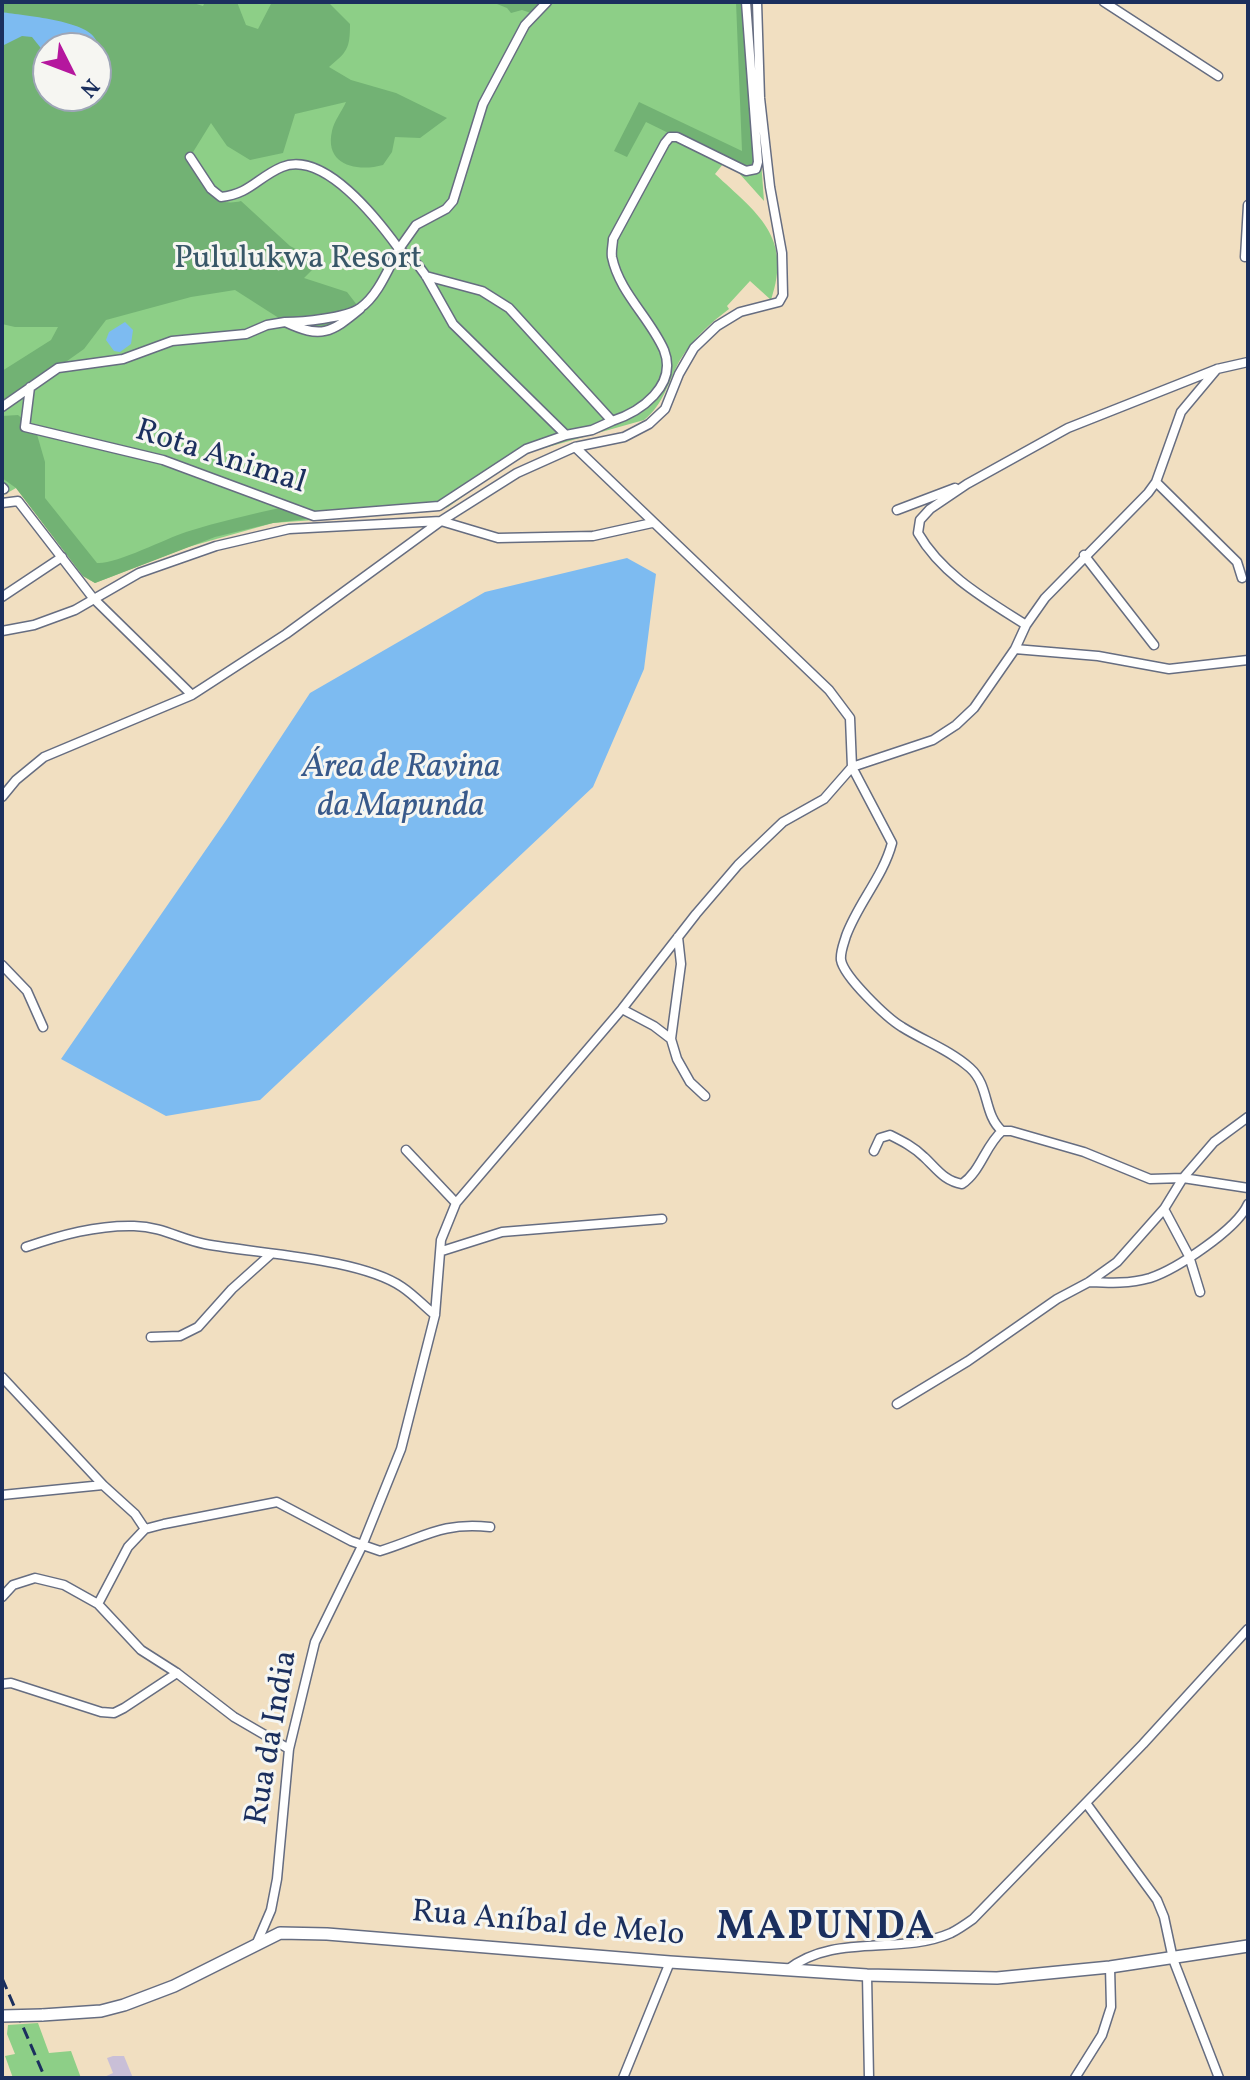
<!DOCTYPE html>
<meta charset="utf-8">
<style>
body{margin:0}
#map{position:relative;width:1250px;height:2080px;overflow:hidden;background:#f1dfc1;font-family:Vollkorn,serif}
canvas{display:block}
.frame{position:absolute;inset:0;border:4px solid #1b2f5e;pointer-events:none}
.north{position:absolute;left:32px;top:32px;width:80px;height:80px;box-sizing:border-box;background:#f6f6f2;border:2px solid #9ea6b7;border-radius:50%;rotate:132deg;font-size:22px;font-weight:700;line-height:32px;text-align:center;color:#1b2f5e}
.north::after{content:'';display:block;margin:auto;width:28px;height:36px;background:#b5179e;clip-path:polygon(50% 0,100% 100%,50% 72%,0 100%)}
</style>
<div id="map">
<canvas width="1250" height="2080"></canvas>
<div class="frame"></div>
<div class="north">N</div>
</div>
<script>
const ctx = document.querySelector('canvas').getContext('2d');
ctx.lineJoin = 'round';
function fillPath(path, color) { ctx.fillStyle = color; ctx.fill(path, 'evenodd'); }
function stroke(path, color, width, dash) { ctx.strokeStyle = color; ctx.lineWidth = width; ctx.lineCap = dash ? 'butt' : 'round'; ctx.setLineDash(dash || []); ctx.stroke(path); }
function drawText(font, color, halo, rows, align = 'center') {
  ctx.font = font + ' Vollkorn,serif'; ctx.lineWidth = 6; ctx.setLineDash([]); ctx.textBaseline = 'middle'; ctx.strokeStyle = halo; ctx.fillStyle = color; for (const [text, x, y, turn = 0] of rows) {
    ctx.save(); ctx.translate(x, y); ctx.rotate((+turn || 0) * Math.PI / 180); ctx.textAlign = isNaN(turn) ? turn : align; if (halo) ctx.strokeText(text, 0, 0); ctx.fillText(text, 0, 0); ctx.restore();
  }
}
fillPath(new Path2D(`
 M 113,2056 L 124,2056 L 133,2078 L 102,2078 L 113,2073 L 107,2058 Z`), '#c9bfd7');
fillPath(new Path2D(`
 M 2,2 L 752,2 L 754,66 L 764,201 L 738,172 L 723,164 L 715,174 C 757,213 793,237 771,300 L 750,281 L 727,306 L 729,309 C 709,324 693,339 680,360 C 668,382 664,404 644,420 L 523,454 L 448,507 L 437,511 L 273,523 L 188,547 L 95,583 L 83,576 L 16,488 L 2,496 ZM 48,48 L 96,48 L 96,96 L 48,96 Z
 M 38,2023 L 49,2053 L 71,2051 L 81,2078 L 13,2078 L 5,2056 L 15,2054 L 7,2034 L 8,2025 Z`), '#8dcf87');
fillPath(new Path2D(`
 M 2,2 L 190,2 L 203,6 L 205,2 L 237,2 L 246,25 L 258,29 L 272,2 L 328,2 L 350,24 C 350,49 347,52 329,67 L 351,80 L 396,93 L 447,118 L 420,138 L 395,137 L 392,152 L 383,165 C 358,172 324,166 332,131 C 334,121 342,111 346,102 L 295,114 L 283,153 L 250,160 L 227,146 L 211,123 L 190,157 C 199,182 211,209 241,201 L 290,246 L 317,260 L 318,264 L 304,278 L 347,292 L 357,305 L 322,330 L 285,322 L 235,290 L 191,297 L 106,320 L 84,349 L 2,407 L 2,371 L 51,340 L 58,327 L 15,327 L 2,324 ZM 48,48 L 96,48 L 96,96 L 48,96 Z
 M 492,2 L 543,2 L 531,13 L 522,10 L 511,13 L 507,8 Z
 M 736,2 L 752,2 L 754,66 L 762,161 L 746,171 L 646,122 L 627,157 L 614,151 L 639,102 L 742,151 Z
 M 18,415 L 36,431 L 45,462 L 45,498 L 97,563 C 114,565 165,539 186,532 C 218,522 251,514 284,507 L 306,519 L 273,523 L 215,537 L 95,583 L 83,576 L 16,488 L 2,478 L 2,416 Z`), '#72b274');
fillPath(new Path2D(`
 M 2,12 C 24,16 87,20 96,40 L 91,48 L 48,48 L 48,57 L 32,37 L 22,36 L 2,46 Z
 M 125,322 L 133,330 L 131,344 L 120,352 L 114,351 L 106,340 L 109,332 Z
 M 627,558 L 656,574 L 644,669 L 593,787 L 260,1100 L 166,1116 L 61,1059 L 227,819 L 310,693 L 485,592 Z`), '#7dbbf1');
const street = new Path2D(`
 M 1104,2 L 1218,76
 M 190,157 L 211,189 L 221,197 C 250,194 258,177 282,167 C 324,150 378,220 399,249 L 416,225 L 446,209 L 453,201 L 483,104 L 525,25 L 547,2
 M 1245,257 L 1248,205
 M 360,309 C 331,333 321,339 285,322 C 302,322 346,318 360,308 C 378,296 389,267 399,249 L 418,265 L 426,276 L 453,324 L 566,435
 M 30,387 L 25,427 L 163,460 L 314,516 L 439,506 L 526,449 L 566,435 L 592,430 L 612,421 L 509,308 L 482,291 L 426,276
 M 2,407 L 58,368 L 123,359 L 172,341 L 246,334 L 267,325 L 285,322
 M 612,421 C 640,412 678,386 664,350 C 650,318 619,292 612,257 C 611,251 613,244 613,239 L 665,143 L 670,137 L 677,137 L 746,171 L 756,169 L 758,162 L 746,2
 M 575,447 L 829,690 L 850,718 L 852,767 L 892,843 C 883,877 858,903 846,936 C 844,943 840,952 841,960 C 844,977 887,1018 902,1027 C 924,1041 950,1050 970,1068 C 990,1086 983,1114 1002,1131
 M 1156,482 L 1237,562 L 1242,578
 M 2,487 L 4,489
 M 2,503 L 18,501 L 93,598 L 192,695
 M 897,510 L 955,488
 M 1084,555 L 1154,645
 M 2,597 L 62,557
 M 1026,625 C 987,600 942,575 918,533 L 920,520 L 930,509 L 967,484 L 1068,428 L 1217,369 L 1248,362
 M 2,631 L 34,625 L 75,610 L 139,573 L 216,546 L 289,529 L 441,521 L 498,538 L 593,536 L 652,523
 M 1015,649 L 1098,656 L 1169,669 L 1248,660
 M 2,797 L 16,780 L 44,757 L 192,695 L 286,634 L 441,521 L 517,473 L 575,447 L 624,437 L 649,424 L 665,409 L 679,374 L 694,348 L 717,326 L 740,312 L 779,302 L 783,295 L 782,253 L 770,187 L 760,98 L 757,2
 M 678,937 L 681,964 L 671,1039 L 677,1059 L 690,1082 L 705,1096
 M 2,965 L 27,991 L 43,1027
 M 622,1009 L 654,1026 L 671,1039
 M 406,1150 L 456,1203
 M 874,1151 L 880,1138 L 890,1135 C 902,1141 914,1147 924,1157 C 937,1169 944,1181 962,1184 C 981,1171 985,1146 1002,1131 L 1011,1131 L 1084,1152 L 1150,1179 L 1183,1178 L 1248,1188
 M 1164,1209 L 1189,1256 L 1200,1292
 M 26,1247 C 61,1235 97,1225 134,1226 C 164,1227 179,1239 205,1244 C 259,1254 359,1258 402,1287 C 414,1295 424,1306 435,1315
 M 442,1251 L 502,1232 L 662,1219
 M 1089,1282 C 1110,1283 1129,1284 1150,1278 C 1177,1269 1237,1229 1248,1204
 M 151,1337 L 180,1336 L 198,1327 L 232,1289 L 271,1254
 M 2,1377 L 103,1485
 M 897,1404 L 968,1361 L 1057,1299 L 1089,1282 L 1117,1262 L 1164,1209 L 1183,1178 L 1214,1142 L 1248,1117
 M 2,1495 L 103,1485 L 135,1514 L 145,1529
 M 2,1597 L 13,1585 L 35,1578 L 64,1585 L 98,1604 L 141,1650 L 177,1673 L 234,1717 L 289,1749
 M 98,1604 L 128,1547 L 145,1529 L 164,1524 L 277,1502 L 351,1541 L 380,1551 C 425,1537 441,1522 490,1527
 M 2,1684 L 11,1683 L 101,1712 L 114,1713 L 124,1708 L 177,1673
 M 1086,1803 L 1157,1900 L 1164,1917 L 1173,1959 L 1219,2078
 M 256,1945 L 271,1910 L 277,1879 L 289,1749 L 315,1642 L 362,1546 L 401,1449 L 435,1315 L 441,1240 L 456,1203 L 622,1009 L 696,914 L 738,865 L 783,822 L 824,799 L 852,767 L 933,740 L 956,725 L 974,708 L 1015,649 L 1026,625 L 1045,598 L 1148,493 L 1156,482 L 1181,412 L 1217,369
 M 787,1970 C 835,1932 899,1956 951,1933 C 959,1929 966,1924 973,1919 L 1143,1744 L 1248,1629
 M 867,1975 L 869,2078
 M 623,2078 L 670,1962
 M 1075,2078 L 1102,2035 L 1111,2007 L 1110,1967`);
const secondary = new Path2D(`
 M 42,2015 L 101,2011 L 124,2005 L 174,1986 L 280,1933 L 327,1934 L 670,1962 L 867,1975 L 997,1978 L 1110,1967 L 1248,1946`);
stroke(street, '#666d81', 11);
stroke(secondary, '#666d81', 14);
stroke(street, '#fff', 8);
stroke(secondary, '#fff', 11);
stroke(new Path2D(`
 M 2,1978 L 45,2078`), '#1b2f5e', 3, [12, 6]);
const secondaryBridge = new Path2D(`
 M 2,2016 L 42,2015`);
stroke(secondaryBridge, '#666d81', 14, []);
stroke(secondaryBridge, '#fff', 11);
drawText('32px', '#385768', '#f6f6f2', [
 ["Pululukwa Resort",298,261]
]);
drawText('32px', '#1b2f5e', '#f6f6f2', [
 ["Rota Animal",220,459,18],
 ["Rua da India",274,1738,-80],
 ["Rua Aníbal de Melo",548,1926,5]
]);
drawText('italic 34px', '#38598a', '#f6f6f2', [
 ["Área de Ravina",401,770],
 ["da Mapunda",401,809]
]);
ctx.letterSpacing = '2px';
drawText('bold 40px', '#1b2f5e', '#f6f6f2', [
 ["MAPUNDA",826,1931]
]);
ctx.letterSpacing = '0px';
</script>
